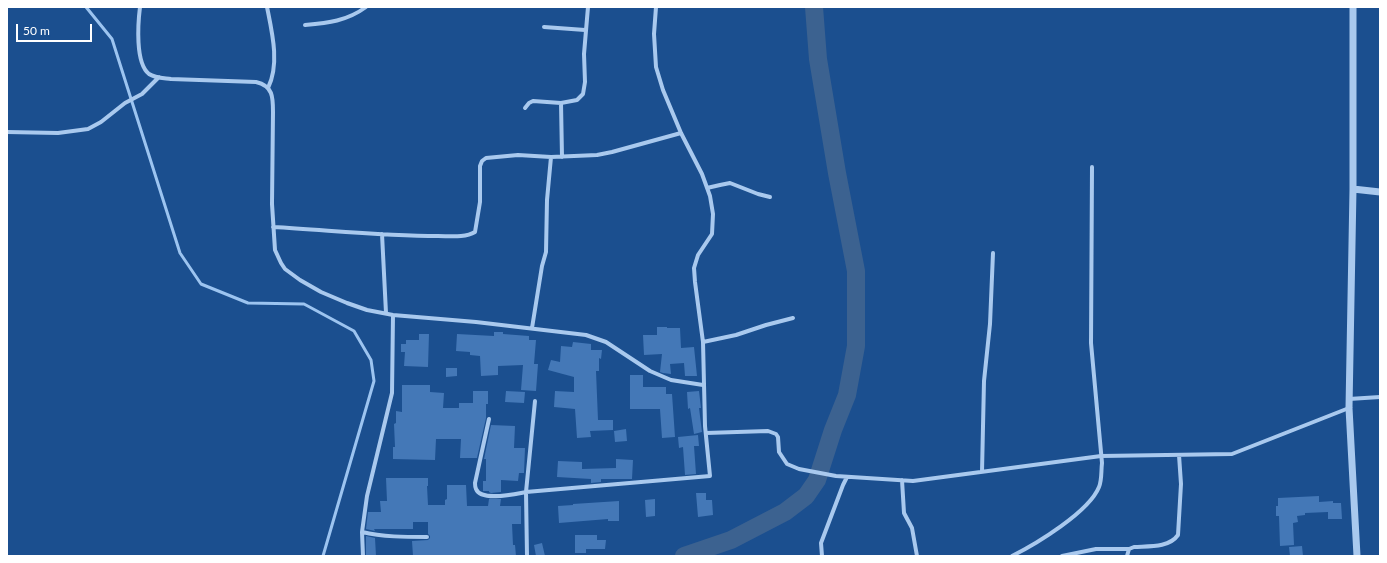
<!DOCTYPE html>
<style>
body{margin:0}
#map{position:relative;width:1387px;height:563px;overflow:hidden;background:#1b4f8f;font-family:Lato,sans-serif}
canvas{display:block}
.frame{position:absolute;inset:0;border:8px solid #fff;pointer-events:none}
.scale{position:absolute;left:16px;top:24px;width:76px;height:18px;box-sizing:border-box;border:2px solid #fff;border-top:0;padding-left:5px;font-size:12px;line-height:14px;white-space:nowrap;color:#fff;-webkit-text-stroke:3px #1b4f8f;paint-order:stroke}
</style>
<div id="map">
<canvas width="1387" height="563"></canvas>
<div class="frame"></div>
<div class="scale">50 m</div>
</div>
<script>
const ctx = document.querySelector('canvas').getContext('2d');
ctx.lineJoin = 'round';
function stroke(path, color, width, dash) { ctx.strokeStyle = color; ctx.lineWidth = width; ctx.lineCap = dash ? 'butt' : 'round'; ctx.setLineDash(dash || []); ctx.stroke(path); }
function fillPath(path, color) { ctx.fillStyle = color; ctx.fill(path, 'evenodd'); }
stroke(new Path2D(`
 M 86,7 L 112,39 L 180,253 L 201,284 L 248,303 L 304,304 L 354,331 L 371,360 L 374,381 L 323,556`), '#9cc4f0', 3);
stroke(new Path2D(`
 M 684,556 L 731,540 L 785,512 L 806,496 L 817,480 L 833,430 L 847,395 L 856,346 L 856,271 L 837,173 L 818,59 L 814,7`), '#3c6290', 18);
fillPath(new Path2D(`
 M 657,327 L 667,327 L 667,328 L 680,328 L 681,348 L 694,347 L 697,376 L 685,376 L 684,363 L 670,364 L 671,374 L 663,373 L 660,372 L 662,354 L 644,355 L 643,335 L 657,335 Z
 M 494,332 L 503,332 L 503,334 L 529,336 L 529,340 L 536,340 L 534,364 L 538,364 L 536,391 L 521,390 L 523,365 L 498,366 L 498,375 L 481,376 L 480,356 L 470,355 L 470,352 L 456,351 L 457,334 L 494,336 Z
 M 419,334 L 429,334 L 428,367 L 404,366 L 405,352 L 401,352 L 401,344 L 406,344 L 406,340 L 419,340 Z
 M 573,342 L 591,344 L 591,350 L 602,350 L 601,359 L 599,358 L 599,371 L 596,371 L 598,420 L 613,420 L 613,430 L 590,431 L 591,437 L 577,438 L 575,409 L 554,407 L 555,391 L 574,392 L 574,377 L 548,370 L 551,360 L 560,362 L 561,346 L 572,347 Z
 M 446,368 L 457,368 L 457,376 L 446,377 Z
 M 630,375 L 643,375 L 643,387 L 666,387 L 666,394 L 672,394 L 675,437 L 662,438 L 660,409 L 630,409 Z
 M 402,385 L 430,385 L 430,392 L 444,393 L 443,408 L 459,408 L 459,403 L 473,403 L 473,391 L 488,391 L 488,404 L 486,404 L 486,418 L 477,458 L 460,458 L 461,439 L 436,439 L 435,460 L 393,459 L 393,447 L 395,447 L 394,424 L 396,423 L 396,411 L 402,412 Z
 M 506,391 L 525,392 L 524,403 L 505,402 Z
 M 699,391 L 701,408 L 699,408 L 702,432 L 694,434 L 690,408 L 688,409 L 687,392 Z
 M 491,425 L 515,426 L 514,448 L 525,448 L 524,473 L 519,473 L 518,481 L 501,480 L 501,492 L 491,493 L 489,492 L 489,491 L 483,491 L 483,481 L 486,481 L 486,459 L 484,459 Z
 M 626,429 L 627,441 L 615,442 L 614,431 Z
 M 698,435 L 699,446 L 694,446 L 696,474 L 685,475 L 683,447 L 679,448 L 678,437 Z
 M 616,459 L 633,460 L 632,479 L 601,479 L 601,482 L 591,483 L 591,479 L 557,477 L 558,461 L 582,462 L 582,469 L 616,468 Z
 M 386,478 L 428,478 L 428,486 L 427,486 L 428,505 L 445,505 L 445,500 L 447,499 L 447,485 L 466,485 L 467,506 L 488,506 L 489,499 L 501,499 L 500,506 L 521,506 L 521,524 L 512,524 L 513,545 L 515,545 L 516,556 L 413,556 L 412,541 L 428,540 L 430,538 L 430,536 L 428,534 L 428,522 L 413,522 L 413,529 L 374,529 L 375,531 L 366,529 L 368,512 L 381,512 L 380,501 L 387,501 Z
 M 696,493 L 706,493 L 706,500 L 712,500 L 713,515 L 698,517 Z
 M 1319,496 L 1319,502 L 1333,501 L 1333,503 L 1341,503 L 1342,519 L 1328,519 L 1328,512 L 1305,513 L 1305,515 L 1297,516 L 1298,522 L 1293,523 L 1294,545 L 1280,546 L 1279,516 L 1276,516 L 1276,506 L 1278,506 L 1278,498 Z
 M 655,499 L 655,516 L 646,517 L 645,500 Z
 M 619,501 L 619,521 L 608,521 L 608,519 L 559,523 L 558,506 L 573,505 L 573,504 Z
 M 575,535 L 597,535 L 597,540 L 606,540 L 605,549 L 586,549 L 586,553 L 575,553 Z
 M 366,536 L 375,538 L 376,556 L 366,556 Z
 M 542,543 L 545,556 L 536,556 L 534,545 Z
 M 1302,546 L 1303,556 L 1290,556 L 1289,547 Z`), '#4478b7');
stroke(new Path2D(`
 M 140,7 C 138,23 135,63 149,74 C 155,78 164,78 171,79 L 256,82 C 273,86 273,97 273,112 L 272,204 L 275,250 L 281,263 L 285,269 L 300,280 L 321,292 L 347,303 L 367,310 L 393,315 L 476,322 L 586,335 L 606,342 L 650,371 L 671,380 L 703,385
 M 267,7 C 272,32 280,64 268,88
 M 305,25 C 328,23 347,21 366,7
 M 544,27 L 585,30
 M 525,108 L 529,103 L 533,101 L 561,103
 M 7,132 L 58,133 L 88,129 L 101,122 L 125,103 L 142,94 L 159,77
 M 562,157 L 561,103 L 577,100 L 583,94 L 585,82 L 584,54 L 588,7
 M 707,188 L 720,185 L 730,183 L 758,194 L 770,197
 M 273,227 C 328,230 383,236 438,236 C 450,236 465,238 475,232 L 480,202 L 480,166 L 482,161 L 486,158 L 518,155 L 551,157 L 597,155 L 612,152 L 681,133
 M 382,234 L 386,313
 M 532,328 L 542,266 L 546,252 L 547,200 L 551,157
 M 703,342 L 736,335 L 766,325 L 793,318
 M 1349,399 L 1380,397
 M 489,419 L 475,483 C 475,485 475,487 476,489 C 481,502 515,494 526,492 L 710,476 L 705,426 L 703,342 L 695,282 L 694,268 L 698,255 L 712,234 L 713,214 L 710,196 L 702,174 L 681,133 L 663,90 L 656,67 L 654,34 L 656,7
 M 706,433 L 768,431 L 776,434 L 778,437 L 779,452 L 787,464 L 799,469 L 836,476 L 913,481 L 1101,456 L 1232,454 L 1349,408
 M 982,472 L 984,381 L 990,324 L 993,253
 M 902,480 L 904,513 L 912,528 L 917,556
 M 362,532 C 383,537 405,537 427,537
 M 363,556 L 362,532 L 367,496 L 392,393 L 393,315
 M 527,556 L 526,492 L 535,401
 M 822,556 L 821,543 L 843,485 L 847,477
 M 1012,556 C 1036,544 1089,512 1099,487 C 1102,480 1101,471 1102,463 L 1091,343 L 1092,167
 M 1062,556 L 1096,549 L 1129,549
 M 1127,556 L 1129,549 L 1134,547 C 1148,546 1169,548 1178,535 L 1181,484 L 1179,455`), '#a9c9ee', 4);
stroke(new Path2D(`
 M 1353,7 L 1353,189 L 1349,408 L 1357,556
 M 1353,189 L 1380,192`), '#a9c9ee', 7);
</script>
